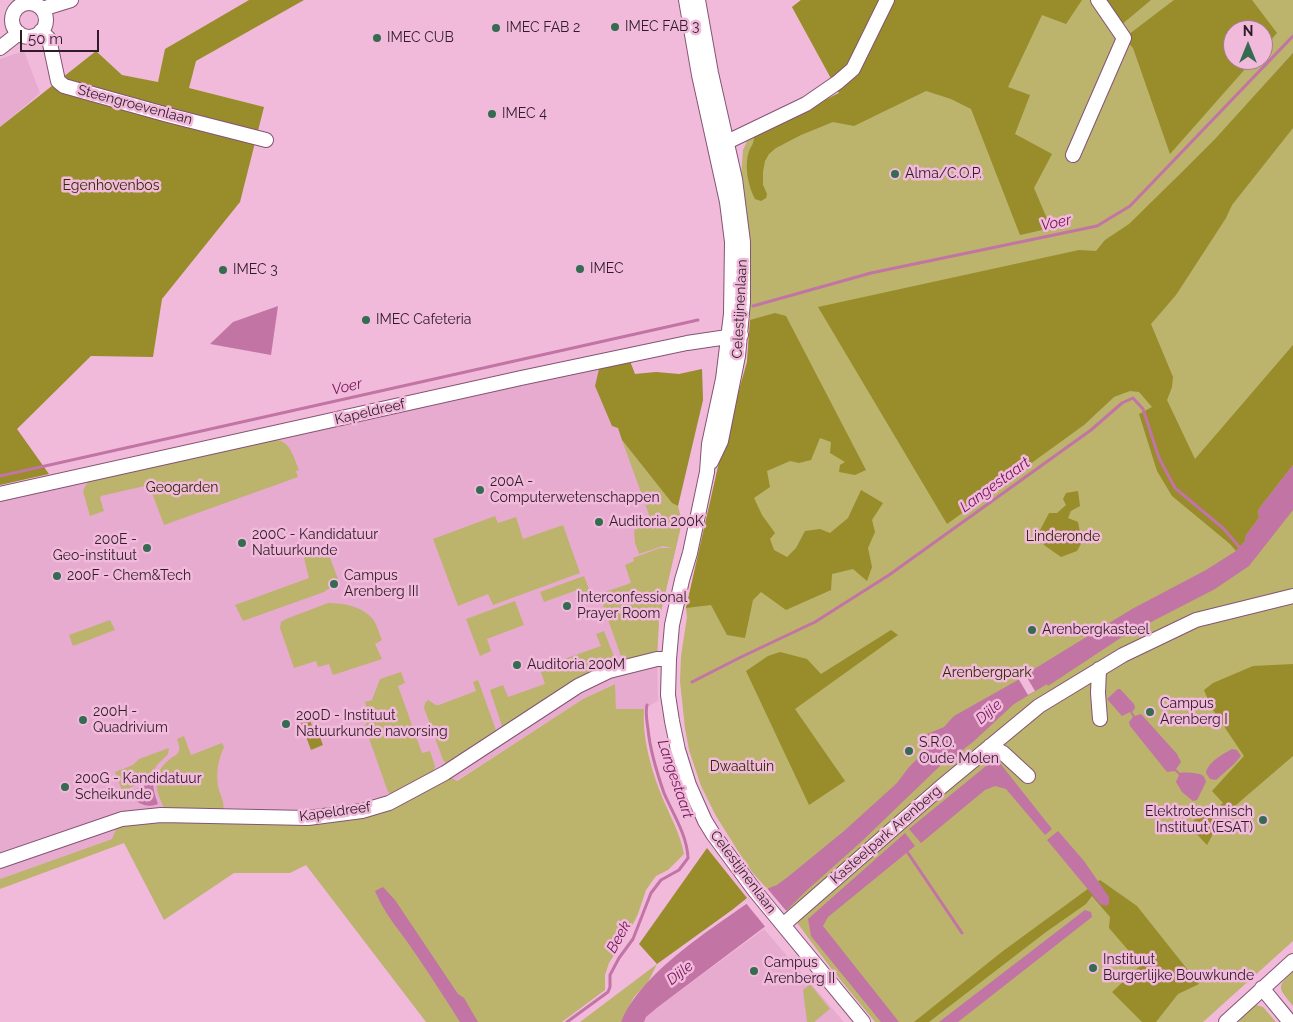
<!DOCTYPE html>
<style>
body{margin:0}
#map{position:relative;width:1293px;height:1022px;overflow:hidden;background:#f1badb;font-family:Raleway,sans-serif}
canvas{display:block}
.north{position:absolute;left:1223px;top:20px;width:50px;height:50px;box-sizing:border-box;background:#f1badb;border:1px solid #a47b94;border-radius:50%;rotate:0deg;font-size:14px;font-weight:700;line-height:20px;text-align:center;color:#301c29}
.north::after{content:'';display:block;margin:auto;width:18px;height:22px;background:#346b51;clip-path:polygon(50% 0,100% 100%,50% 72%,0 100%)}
.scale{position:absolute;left:20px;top:30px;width:79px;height:22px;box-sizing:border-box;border:2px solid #301c29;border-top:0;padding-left:6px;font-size:15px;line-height:18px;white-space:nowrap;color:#301c29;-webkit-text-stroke:4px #f1badb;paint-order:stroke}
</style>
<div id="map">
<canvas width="1293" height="1022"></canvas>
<div class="north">N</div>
<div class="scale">50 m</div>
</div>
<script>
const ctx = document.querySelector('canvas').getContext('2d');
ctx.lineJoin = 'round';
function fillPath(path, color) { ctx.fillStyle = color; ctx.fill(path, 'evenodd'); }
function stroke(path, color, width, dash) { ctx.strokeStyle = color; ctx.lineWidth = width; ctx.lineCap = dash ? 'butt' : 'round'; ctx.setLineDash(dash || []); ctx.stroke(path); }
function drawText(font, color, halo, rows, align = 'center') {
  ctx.font = font + ' Raleway,sans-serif'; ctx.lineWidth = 5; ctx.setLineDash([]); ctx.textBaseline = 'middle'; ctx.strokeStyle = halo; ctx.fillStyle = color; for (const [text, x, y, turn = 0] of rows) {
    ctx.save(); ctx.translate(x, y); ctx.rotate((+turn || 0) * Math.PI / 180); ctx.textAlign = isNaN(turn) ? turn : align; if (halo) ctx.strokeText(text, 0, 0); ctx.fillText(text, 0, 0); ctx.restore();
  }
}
fillPath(new Path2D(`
 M 24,51 L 40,93 L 0,127 L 0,59 Z
 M 626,356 L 635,374 L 656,372 L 679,374 L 702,369 L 703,400 L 678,506 L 682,522 L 659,620 L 657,659 L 658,701 L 644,709 L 616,709 L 614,684 L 583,699 L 456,781 L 448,776 L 389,803 L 112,839 L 0,879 L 0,494 Z
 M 764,929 L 844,1022 L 644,1022 L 646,1017 L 658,1007 Z`), '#e8abd0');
fillPath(new Path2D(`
 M 801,0 L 1293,0 L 1293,941 L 1203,1022 L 875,1022 L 830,967 L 795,920 L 752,872 L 738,851 L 716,816 L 701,786 L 689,750 L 685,728 L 680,682 L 681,656 L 687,617 L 686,608 L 720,458 L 747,362 L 750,320 L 748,232 L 741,177 L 743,150 L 748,139 L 839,93 L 792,7 ZM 1233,30 L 1263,30 L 1263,60 L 1233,60 Z
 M 275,440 C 290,440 294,458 299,470 L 296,471 L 298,477 L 164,525 L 149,485 L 101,496 L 100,498 L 104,511 L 90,516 L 83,491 L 87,483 L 93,479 Z
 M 622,440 L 672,503 L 678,506 L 682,522 L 659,620 L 657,659 L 623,662 L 599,594 L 631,583 L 625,565 L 634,561 L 633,558 L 660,548 L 672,548 L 663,546 L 639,554 L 635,543 L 634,530 L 652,523 Z
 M 495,516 L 498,523 L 516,517 L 523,539 L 563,525 L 580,573 L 493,605 L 488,594 L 458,606 L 433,539 Z
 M 326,547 L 338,579 L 334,585 L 324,592 L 243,621 L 235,605 L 309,578 L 303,554 Z
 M 584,576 L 592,597 L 584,600 L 580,589 L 544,602 L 540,592 Z
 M 515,601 L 524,625 L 487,639 L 491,651 L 480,656 L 466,619 Z
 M 328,603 C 343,603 361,606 372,618 C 377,624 379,633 382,640 L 375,644 L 382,659 L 333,675 L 329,664 L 318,667 L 316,661 L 294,668 L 280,628 L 281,622 L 286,619 Z
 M 110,620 L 115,630 L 73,646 L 69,635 Z
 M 604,631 L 617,664 L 503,729 L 490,690 L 503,685 L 508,697 L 545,684 L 541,672 L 565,663 L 564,659 L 601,646 L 596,634 Z
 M 401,672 L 405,683 L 398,686 L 422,753 L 430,751 L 435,766 L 433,774 L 393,795 L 388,792 L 365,727 L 369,715 L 365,702 L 372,700 L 380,679 Z
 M 478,680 L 497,733 L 451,763 L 447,764 L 443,760 L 424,708 L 425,703 L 428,700 L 436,705 L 439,705 L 476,691 L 473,682 Z
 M 615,684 L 616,709 L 644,709 C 642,735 650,765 659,789 C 667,811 680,831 684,854 L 668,870 L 656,876 L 646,890 L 638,914 L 631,928 L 609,963 L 605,975 L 605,990 L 562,1022 L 426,1022 L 306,865 L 290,873 L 234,873 L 164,920 L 124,843 L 0,889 L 0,879 L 112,839 L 118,824 L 151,820 L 321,823 L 448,776 L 457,781 L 583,699 Z
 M 184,736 L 191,755 L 222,743 L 224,747 C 218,761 215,775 219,790 C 221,797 225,803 223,810 L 165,810 C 155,789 150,775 171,758 C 174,756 178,755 179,750 C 180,747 178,742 177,739 Z
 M 169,748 L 168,754 L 157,765 L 148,780 L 131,787 L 123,793 L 115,772 L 133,765 L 139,759 Z
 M 657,964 L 648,982 L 634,997 L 621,1022 L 580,1022 Z
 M 1293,971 L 1293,1006 C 1279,988 1275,988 1293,971 Z
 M 810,984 L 830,1009 L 814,1022 L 807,1022 L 803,990 Z
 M 1256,1005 L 1263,1007 L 1276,1022 L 1239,1022 L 1240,1018 Z`), '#bcb36d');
fillPath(new Path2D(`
 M 249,0 L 304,0 L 196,61 L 189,88 L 264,107 L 240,202 L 162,299 L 153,357 L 91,356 L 17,429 L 49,474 L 0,485 L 0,127 L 96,51 L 122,75 L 158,82 L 165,49 Z
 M 801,0 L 1082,0 L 1066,24 L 1042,15 L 1008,87 L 1030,95 L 1015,134 L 1052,154 L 1034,188 L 1051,228 L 1020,235 L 971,109 L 951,99 L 926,91 L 854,126 L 833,122 L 801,135 L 776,148 L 769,154 L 765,161 L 763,172 L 763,185 L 767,194 L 766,198 L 761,201 L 755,199 C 748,186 744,166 749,151 C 752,145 754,143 754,136 L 839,93 L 792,7 Z
 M 1105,0 L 1151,0 L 1121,25 Z
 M 1174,0 L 1252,0 L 1277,33 L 1263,49 L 1263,30 L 1233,30 L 1233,60 L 1253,60 L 1170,154 L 1133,48 L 1124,38 Z
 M 1293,53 L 1293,128 L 1232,205 L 1226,218 L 1176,295 L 1151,324 L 1173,377 L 1172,387 L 1167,400 L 1195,459 L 1293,345 L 1293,465 L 1261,506 L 1258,511 L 1259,518 L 1246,535 L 1245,541 L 1236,551 L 1230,544 L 1172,496 L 1157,471 L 1139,414 L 1152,407 L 1139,392 L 1130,391 L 1114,397 L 1084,425 L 947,524 L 818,307 L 1079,250 L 1096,251 L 1105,240 L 1129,224 L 1181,173 L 1215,139 Z
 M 775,313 L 786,316 L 866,470 L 855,475 L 839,472 L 840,465 L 845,462 L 830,453 L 831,442 L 820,438 L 811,460 L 799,463 L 790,461 L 767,471 L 770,487 L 754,498 L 762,515 L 775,533 L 770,539 L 774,550 L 787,557 L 796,548 L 805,531 L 820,529 L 830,533 L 848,518 L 861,490 L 883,503 L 872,520 L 875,532 L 868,548 L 872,567 L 867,581 L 853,569 L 832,574 L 831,590 L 786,610 L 761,592 L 753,600 L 745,638 L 727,635 L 711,605 L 686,608 L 720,458 L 747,362 L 750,320 Z
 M 630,361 L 635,374 L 656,372 L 679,374 L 702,369 L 703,400 L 678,506 L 672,503 L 622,440 L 618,428 L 612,426 L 595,386 L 599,369 Z
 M 1078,491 L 1080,506 L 1071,511 L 1068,518 L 1078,522 L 1082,542 L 1077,551 L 1061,557 L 1044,545 L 1039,532 L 1049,513 L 1057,513 L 1066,505 L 1063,499 L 1066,493 Z
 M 891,630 L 898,635 L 795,709 L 845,781 L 809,805 L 746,671 L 768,656 L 780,652 L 807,659 L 821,674 Z
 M 1293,664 L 1293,756 L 1222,817 L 1207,845 L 1191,828 L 1194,820 L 1209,814 L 1223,803 L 1212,791 L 1244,756 L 1211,707 L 1204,690 L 1213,683 L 1253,666 Z
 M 310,720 L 314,732 L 318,732 L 323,745 L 311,750 L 301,723 Z
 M 707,848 L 747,898 L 732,910 L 657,964 L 639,944 Z
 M 1100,880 L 1137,906 L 1199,984 L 1178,994 L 1156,1022 L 1142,1022 L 1112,992 L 1141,965 L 1109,928 L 1110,917 L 1092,896 L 1086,904 L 1046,932 L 929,1022 L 914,1022 L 1003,951 Z`), '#988c2b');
fillPath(new Path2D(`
 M 278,306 L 271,355 L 210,344 L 233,322 Z
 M 1293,465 L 1293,510 L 1249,566 L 1215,589 L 1122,637 L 1048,686 L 1047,684 L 1014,704 L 973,742 L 965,748 L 950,764 L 941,765 L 861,842 L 806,891 L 787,910 L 658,1007 L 646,1017 L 644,1022 L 621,1022 C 643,968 723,922 769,888 L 777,885 L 789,876 L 844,831 L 897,783 L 909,767 L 934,742 L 927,734 L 944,727 L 954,716 L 1025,676 L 1026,674 L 1132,609 L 1206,570 L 1236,551 L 1245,541 L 1246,535 L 1259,518 L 1258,511 L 1261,506 Z
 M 1118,689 L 1120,689 L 1134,704 L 1135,708 L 1132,712 L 1135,716 L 1141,714 L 1177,754 L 1181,762 L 1176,769 L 1180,773 C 1184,772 1198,773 1202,775 C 1205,777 1205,779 1206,782 L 1197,800 L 1193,801 L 1182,792 L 1176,782 L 1179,775 L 1175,771 L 1167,772 L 1130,726 L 1129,722 L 1133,717 L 1130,712 L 1122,716 L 1107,699 Z
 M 1232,749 L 1237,750 L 1241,756 L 1234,764 L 1216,780 L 1210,779 L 1206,773 C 1208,762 1223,754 1232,749 Z
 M 999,762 L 1052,829 L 1045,835 L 1006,789 L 995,786 L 985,790 L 921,843 L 909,829 L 986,766 Z
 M 156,773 C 151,785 154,792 158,804 C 147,809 134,803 129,792 L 148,784 Z
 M 1058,831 L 1084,861 L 1109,897 L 1109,903 L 1107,906 L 1100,904 L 1047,840 Z
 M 905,833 L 915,846 L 828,917 L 823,926 L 899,1022 L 881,1022 L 811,936 L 808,919 Z
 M 383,887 L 395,900 L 458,994 L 464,998 L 478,1022 L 460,1022 C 446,1000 432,978 417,956 C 403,934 385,916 375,891 Z
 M 1085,910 L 1091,912 L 1092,917 L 958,1022 L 939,1022 Z`), '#c274a5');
fillPath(new Path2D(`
 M 1025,674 L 1035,691 L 1028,695 L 1018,678 Z
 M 766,887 L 788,913 L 767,929 L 745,902 Z`), '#f1badb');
stroke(new Path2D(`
 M 753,306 L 871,273 L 1097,226 L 1130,206 L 1293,36
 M 0,476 L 698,320
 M 692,682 L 739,658 L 815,622 L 889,575 L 1091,430 L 1122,403 L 1133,398 L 1143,409 L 1159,458 L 1175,488 L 1224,529 L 1241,549
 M 908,853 L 962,933
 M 567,1022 L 608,992 L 610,987 L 610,975 L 619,958 L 633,939 L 651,893 L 661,880 L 679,870 L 688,858 C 687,835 673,814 664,793 C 657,773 650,750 648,729 C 647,721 645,713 647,705`), '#c274a5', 3);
const minor = new Path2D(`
 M 686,0 L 699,75 L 727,202 L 732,242 L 731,314 L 723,379 L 709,444 L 707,472 L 690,553 L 682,580 L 672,625 L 669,659 L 668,695 L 672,721 L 678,750 L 689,785 L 705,821 L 713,834 L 755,891 L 863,1022
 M 698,0 L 711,73 L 735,179 L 743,242 L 743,302 L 738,356 L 721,441 L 711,462
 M12 20a17 17 0 1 1 34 0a17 17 0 1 1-34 0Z
 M 42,9 L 71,0
 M 41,31 L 49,39 L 58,81 L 64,86 L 168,115 L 266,140
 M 0,48 L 19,33
 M 719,144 L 727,142 L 806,104 L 838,82 L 853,69 L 887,0
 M 1073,155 L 1124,38 L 1098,0
 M 0,494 L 521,378 L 687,343 L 741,335
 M 1099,669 L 1098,693 L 1100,719
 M 990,746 L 1003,753 L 1028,776
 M 0,861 L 122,819 L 161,815 L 308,818 L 362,811 L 389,803 L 445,773 L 578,686 L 609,671 L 657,659 L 669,659
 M 783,925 L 941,787 L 1039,706 L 1123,655 L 1196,620 L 1293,596
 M 1262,988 L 1290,1022
 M 1226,1022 L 1293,961`);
stroke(minor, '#845472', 16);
stroke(minor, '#fff', 14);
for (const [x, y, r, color] of [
 [615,27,5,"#346b51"],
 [496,28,5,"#346b51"],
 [377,38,5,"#346b51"],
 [492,114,5,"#346b51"],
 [895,174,5,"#346b51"],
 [580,269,5,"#346b51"],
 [223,270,5,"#346b51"],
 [366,320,5,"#346b51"],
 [480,490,5,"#346b51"],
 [599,522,5,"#346b51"],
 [242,543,5,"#346b51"],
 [147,548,5,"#346b51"],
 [57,576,5,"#346b51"],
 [334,584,5,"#346b51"],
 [567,606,5,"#346b51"],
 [1032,630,5,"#346b51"],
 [517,665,5,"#346b51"],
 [1150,712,5,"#346b51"],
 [83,720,5,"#346b51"],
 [286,724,5,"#346b51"],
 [909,751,5,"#346b51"],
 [65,787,5,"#346b51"],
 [1263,820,5,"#346b51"],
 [1093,968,5,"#346b51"],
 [754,971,5,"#346b51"]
]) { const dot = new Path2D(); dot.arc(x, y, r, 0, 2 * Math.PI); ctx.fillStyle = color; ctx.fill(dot); stroke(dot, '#f1badb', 2); }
drawText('14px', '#301c29', '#f1badb', [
 ["IMEC FAB 3",625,27],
 ["IMEC FAB 2",506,28],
 ["IMEC CUB",387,38],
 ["IMEC 4",502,114],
 ["Alma/C.O.P.",905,174],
 ["IMEC",590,269],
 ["IMEC 3",233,270],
 ["IMEC Cafeteria",376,320],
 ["200A -",490,482],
 ["Computerwetenschappen",490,498],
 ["Auditoria 200K",609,522],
 ["200C - Kandidatuur",252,535],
 ["Natuurkunde",252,551],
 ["200E -",137,540,"right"],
 ["Geo-instituut",137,556,"right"],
 ["200F - Chem&Tech",67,576],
 ["Campus",344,576],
 ["Arenberg III",344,592],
 ["Interconfessional",577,598],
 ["Prayer Room",577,614],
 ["Arenbergkasteel",1042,630],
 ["Auditoria 200M",527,665],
 ["Campus",1160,704],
 ["Arenberg I",1160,720],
 ["200H -",93,712],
 ["Quadrivium",93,728],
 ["200D - Instituut",296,716],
 ["Natuurkunde navorsing",296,732],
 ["S.R.O.",919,743],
 ["Oude Molen",919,759],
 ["200G - Kandidatuur",75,779],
 ["Scheikunde",75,795],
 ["Elektrotechnisch",1253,812,"right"],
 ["Instituut (ESAT)",1253,828,"right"],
 ["Instituut",1103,960],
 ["Burgerlijke Bouwkunde",1103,976],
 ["Campus",764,963],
 ["Arenberg II",764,979]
], 'left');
drawText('14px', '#301c29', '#f1badb', [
 ["Steengroevenlaan",135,105,15],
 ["Celestijnenlaan",740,309,-87],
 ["Kapeldreef",370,412,-13],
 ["Kapeldreef",335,812,-8],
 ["Kasteelpark Arenberg",886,835,-41],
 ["Celestijnenlaan",743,872,53]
]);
drawText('14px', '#302b01', '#f1badb', [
 ["Egenhovenbos",111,186],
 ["Geogarden",182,488],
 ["Linderonde",1063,537],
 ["Arenbergpark",987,673],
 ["Dwaaltuin",742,767]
]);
drawText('italic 15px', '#721458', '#f1badb', [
 ["Voer",1056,223,-12],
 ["Voer",347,387,-13],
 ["Langestaart",995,485,-36],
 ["Dijle",989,712,-41],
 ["Langestaart",675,779,71],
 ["Beek",619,937,-61],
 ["Dijle",680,973,-38]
]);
</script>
